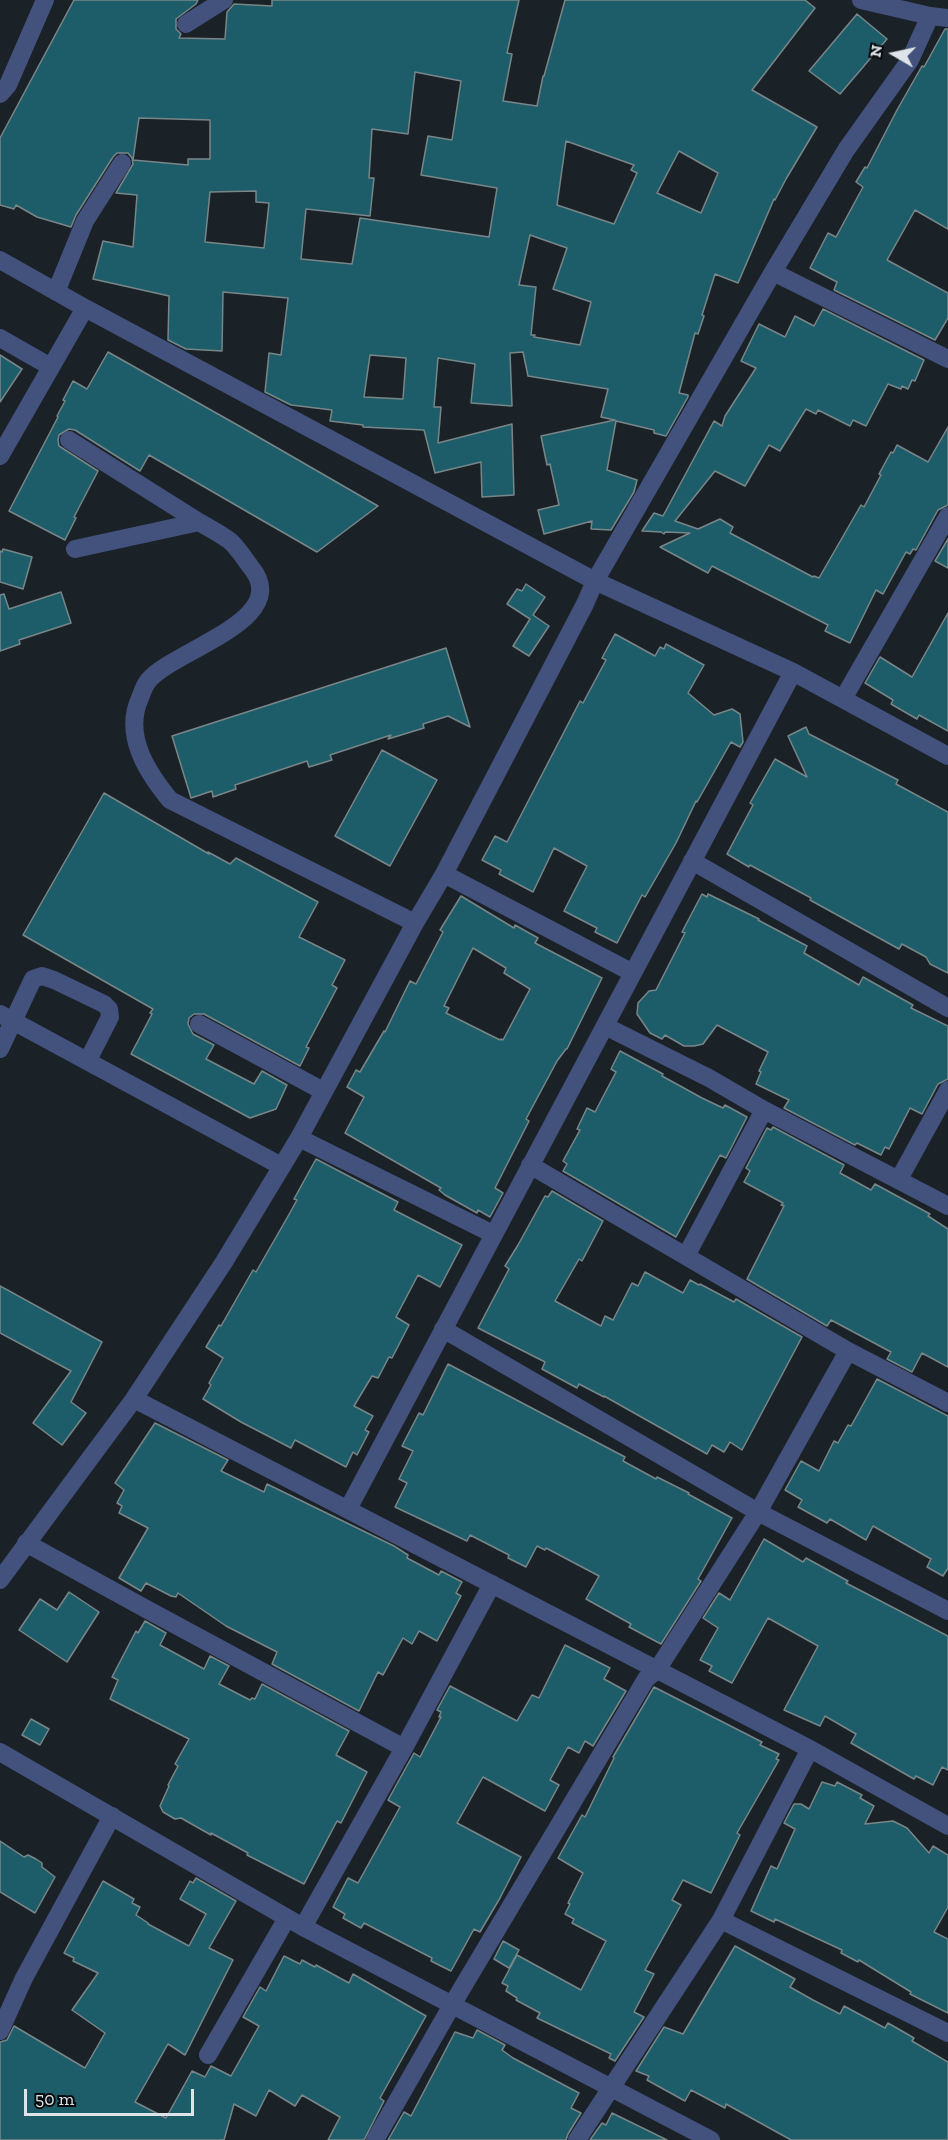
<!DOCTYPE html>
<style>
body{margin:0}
#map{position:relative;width:948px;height:2140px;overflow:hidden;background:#1a2228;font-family:"Zilla Slab",serif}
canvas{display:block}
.north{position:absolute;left:864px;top:24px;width:60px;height:60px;-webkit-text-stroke:4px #070b0d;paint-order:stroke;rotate:279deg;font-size:16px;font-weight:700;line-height:24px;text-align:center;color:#dde3e7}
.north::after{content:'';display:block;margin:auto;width:21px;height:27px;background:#dde3e7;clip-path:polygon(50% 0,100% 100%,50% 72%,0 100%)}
.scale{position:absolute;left:24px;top:2089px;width:170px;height:27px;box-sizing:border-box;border:3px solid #dde3e7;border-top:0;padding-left:8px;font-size:18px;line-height:21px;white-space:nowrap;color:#dde3e7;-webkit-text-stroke:4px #070b0d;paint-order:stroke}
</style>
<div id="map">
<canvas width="948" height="2140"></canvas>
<div class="north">N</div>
<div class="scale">50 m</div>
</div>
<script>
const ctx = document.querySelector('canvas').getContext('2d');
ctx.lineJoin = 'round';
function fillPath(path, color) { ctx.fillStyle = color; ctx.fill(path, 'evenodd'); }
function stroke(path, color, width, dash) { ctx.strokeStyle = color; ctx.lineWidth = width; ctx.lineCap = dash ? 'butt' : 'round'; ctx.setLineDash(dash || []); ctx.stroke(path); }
const building = new Path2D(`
 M 74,0 L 198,0 L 196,4 L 176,19 L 176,29 L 181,34 L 179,38 L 225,39 L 227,12 L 234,4 L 272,6 L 272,0 L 519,0 L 507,53 L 512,54 L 503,101 L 537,106 L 543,76 L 544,76 L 565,0 L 805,0 L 815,8 L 752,90 L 817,127 L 786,179 L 775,200 L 774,199 L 738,283 L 715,274 L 702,315 L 704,316 L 698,334 L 695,333 L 679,393 L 688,395 L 688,397 L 666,436 L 654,433 L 654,430 L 616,421 L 607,470 L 637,480 L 634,492 L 611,530 L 591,529 L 592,521 L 544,534 L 538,510 L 559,505 L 550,464 L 547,465 L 541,436 L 615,420 L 601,417 L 608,389 L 528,376 L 523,352 L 510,353 L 512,406 L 471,403 L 475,364 L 438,358 L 434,407 L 441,407 L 438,443 L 512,424 L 514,495 L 482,497 L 481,462 L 435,473 L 424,430 L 363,427 L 363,425 L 330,421 L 332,410 L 291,405 L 265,392 L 269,353 L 281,355 L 288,298 L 223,292 L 222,351 L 186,349 L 168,340 L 169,296 L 93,279 L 103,241 L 133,247 L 137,195 L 116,193 L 133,164 L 132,158 L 128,153 L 117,153 L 113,157 L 76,215 L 71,227 L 37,217 L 16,205 L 14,209 L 0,205 L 0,138 ZM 415,72 L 461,81 L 452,140 L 428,136 L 421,175 L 497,188 L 489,237 L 360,218 L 352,264 L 301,259 L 306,209 L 370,216 L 374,178 L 369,178 L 372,129 L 408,134 ZM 139,118 L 210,120 L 210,159 L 188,159 L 188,165 L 133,160 ZM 566,141 L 634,165 L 631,170 L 637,173 L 614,224 L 557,205 ZM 679,151 L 718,173 L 701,213 L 657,193 ZM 256,191 L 256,202 L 269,203 L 264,248 L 205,242 L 210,192 ZM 530,235 L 567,248 L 553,289 L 591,302 L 580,345 L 534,337 L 535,335 L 531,335 L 536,287 L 519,285 ZM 370,355 L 406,358 L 403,399 L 364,397 Z
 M 857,14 L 887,39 L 840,94 L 809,71 Z
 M 945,29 L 948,29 L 948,229 L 915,210 L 887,260 L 948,293 L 948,318 L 935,340 L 834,290 L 837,282 L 810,268 L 828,233 L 836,237 L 863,187 L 856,182 L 865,167 L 867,168 L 897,110 L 922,66 L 924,67 Z
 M 823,309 L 924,360 L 915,381 L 912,380 L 908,389 L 902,386 L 901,389 L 888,384 L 866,426 L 853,420 L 850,426 L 818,410 L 816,414 L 806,409 L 780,451 L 769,445 L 745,486 L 715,471 L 675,521 L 698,529 L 720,519 L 733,527 L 730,533 L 813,577 L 814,576 L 819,578 L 861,505 L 864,507 L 881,475 L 879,474 L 891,452 L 893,453 L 897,445 L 928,462 L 948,427 L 948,505 L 938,510 L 916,550 L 913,549 L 910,554 L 906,552 L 883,594 L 876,590 L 850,643 L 825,631 L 828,625 L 712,566 L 708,573 L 660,547 L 690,533 L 665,532 L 664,534 L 661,532 L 642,531 L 654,513 L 663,516 L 714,421 L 722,426 L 725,416 L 756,368 L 741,361 L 759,324 L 785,337 L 795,316 L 814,326 Z
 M 108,352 L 241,427 L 378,506 L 317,552 L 149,455 L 140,471 L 75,430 L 69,429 L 59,435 L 58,440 L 59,446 L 98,471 L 74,517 L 76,518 L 65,540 L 9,511 L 58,417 L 57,416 L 65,401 L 63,400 L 73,381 L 87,389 Z
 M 0,355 L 22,369 L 0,402 Z
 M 948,539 L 948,568 L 935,561 Z
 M 3,549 L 32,557 L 23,589 L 0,582 L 0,551 L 2,552 Z
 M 526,584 L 545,597 L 533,615 L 549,626 L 529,656 L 513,646 L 530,619 L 507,604 L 517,589 L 522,591 Z
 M 61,592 L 71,623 L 19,640 L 20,644 L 0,651 L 0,595 L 4,594 L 9,609 Z
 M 948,613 L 948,731 L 919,715 L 917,719 L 891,704 L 893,700 L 865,683 L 880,657 L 912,677 Z
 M 615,634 L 655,656 L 660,647 L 664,649 L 666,644 L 704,665 L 688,693 L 714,715 L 732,709 L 740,714 L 743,742 L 740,747 L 731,742 L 697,802 L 696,801 L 676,843 L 645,897 L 642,895 L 617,943 L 595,932 L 597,928 L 564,911 L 587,866 L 554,848 L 533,892 L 499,874 L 501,870 L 482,860 L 495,836 L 507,842 L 580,701 L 583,703 L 606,660 L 602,658 Z
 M 446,648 L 470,727 L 448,716 L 423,724 L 424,728 L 388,739 L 391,735 L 330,755 L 332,760 L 309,767 L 307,761 L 235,785 L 236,789 L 213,797 L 212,791 L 191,798 L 172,736 Z
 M 806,727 L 809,734 L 898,780 L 896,784 L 948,812 L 948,973 L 930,964 L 926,957 L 902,944 L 899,949 L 810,900 L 811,898 L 750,865 L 749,867 L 727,854 L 753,805 L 750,803 L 775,759 L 807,777 L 788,736 Z
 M 382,750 L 437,780 L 390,866 L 335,836 Z
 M 104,793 L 209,854 L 208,852 L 230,864 L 236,858 L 318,902 L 299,937 L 345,960 L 332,985 L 337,988 L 306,1047 L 309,1048 L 300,1066 L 204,1014 L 194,1014 L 189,1018 L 188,1024 L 193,1034 L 214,1045 L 206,1059 L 254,1084 L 262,1071 L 287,1085 L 276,1109 L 250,1118 L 131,1054 L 152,1014 L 150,1013 L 153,1009 L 23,935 Z
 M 702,894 L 707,897 L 708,894 L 759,919 L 758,920 L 807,946 L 804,953 L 859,985 L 863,977 L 913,1005 L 911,1008 L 948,1026 L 948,1079 L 938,1084 L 922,1114 L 910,1108 L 889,1149 L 885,1147 L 881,1155 L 857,1143 L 855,1145 L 784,1108 L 789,1100 L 756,1084 L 761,1072 L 759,1071 L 768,1052 L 717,1025 L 703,1044 L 694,1046 L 684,1046 L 665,1035 L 662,1039 L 650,1033 L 637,1014 L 638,1003 L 649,991 L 656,990 L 685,933 L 682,932 Z
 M 461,896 L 514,928 L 515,925 L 538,938 L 535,943 L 602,978 L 567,1049 L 566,1049 L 557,1061 L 526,1119 L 529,1121 L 495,1188 L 503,1193 L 490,1217 L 478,1210 L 477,1213 L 445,1195 L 439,1190 L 441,1188 L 345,1133 L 364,1097 L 347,1087 L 356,1070 L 360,1072 L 384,1031 L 385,1032 L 410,981 L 416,984 L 443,932 L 440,930 ZM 473,948 L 506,968 L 504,973 L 530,989 L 503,1040 L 501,1039 L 500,1040 L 446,1013 L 449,1008 L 444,1006 Z
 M 620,1051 L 663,1074 L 662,1076 L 702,1098 L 723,1108 L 725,1105 L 747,1117 L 726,1158 L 720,1155 L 676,1237 L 563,1171 L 567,1164 L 563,1161 L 580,1130 L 577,1129 L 587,1108 L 595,1112 L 616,1072 L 611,1069 Z
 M 773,1127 L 844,1165 L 840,1173 L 871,1190 L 875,1184 L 930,1214 L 928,1216 L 948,1229 L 948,1367 L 922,1353 L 912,1372 L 887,1359 L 891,1352 L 831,1320 L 827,1326 L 747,1279 L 784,1206 L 781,1205 L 783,1203 L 744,1182 L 750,1171 L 746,1168 L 767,1128 L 771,1130 Z
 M 316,1159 L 398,1202 L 394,1210 L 462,1245 L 440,1287 L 418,1275 L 396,1317 L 409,1325 L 392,1358 L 389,1357 L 378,1378 L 372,1376 L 354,1406 L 373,1416 L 365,1430 L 369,1432 L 357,1455 L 353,1452 L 346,1467 L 295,1440 L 291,1448 L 241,1422 L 203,1399 L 211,1385 L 209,1383 L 223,1358 L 206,1347 L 219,1325 L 221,1326 L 253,1270 L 256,1272 L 287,1218 L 297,1200 L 294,1199 Z
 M 552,1191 L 603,1221 L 582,1261 L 579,1259 L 555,1301 L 601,1326 L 605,1316 L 613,1320 L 632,1283 L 638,1286 L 645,1272 L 683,1293 L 690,1280 L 699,1285 L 700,1284 L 734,1302 L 736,1299 L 802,1337 L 742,1450 L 730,1442 L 724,1452 L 712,1445 L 707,1454 L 604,1396 L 604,1397 L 579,1384 L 577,1388 L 542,1369 L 545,1362 L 478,1328 L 509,1269 L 505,1266 L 518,1245 L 545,1196 L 548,1197 Z
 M 0,1286 L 102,1342 L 71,1402 L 86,1413 L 62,1445 L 33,1423 L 71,1371 L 0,1333 Z
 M 448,1364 L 625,1457 L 623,1461 L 656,1479 L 657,1477 L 689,1493 L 688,1494 L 732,1518 L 698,1579 L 701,1581 L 661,1644 L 629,1627 L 631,1624 L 586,1599 L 599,1576 L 546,1548 L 545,1550 L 537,1546 L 526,1567 L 508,1558 L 509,1555 L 470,1535 L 467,1541 L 395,1507 L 407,1483 L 399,1479 L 413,1451 L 402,1446 L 419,1413 L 423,1415 Z
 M 877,1379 L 948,1416 L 948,1568 L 943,1576 L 927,1567 L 931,1559 L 873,1526 L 866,1540 L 830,1519 L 827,1523 L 798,1507 L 802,1500 L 785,1490 L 801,1461 L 819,1471 L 834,1441 L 838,1443 L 848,1425 L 851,1426 Z
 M 155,1423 L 228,1460 L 221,1471 L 264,1492 L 267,1484 L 394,1546 L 408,1555 L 407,1558 L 439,1575 L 441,1571 L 462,1582 L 456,1593 L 461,1596 L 437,1641 L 419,1631 L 412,1644 L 403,1638 L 383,1675 L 378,1672 L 359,1711 L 272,1664 L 277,1652 L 226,1626 L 178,1593 L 176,1597 L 171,1596 L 146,1583 L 141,1591 L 119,1578 L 148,1528 L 119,1513 L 122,1506 L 117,1503 L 124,1490 L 115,1483 Z
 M 764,1539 L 803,1562 L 806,1558 L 848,1581 L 846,1583 L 948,1636 L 948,1770 L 942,1767 L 933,1785 L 916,1776 L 914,1779 L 851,1743 L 856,1734 L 825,1716 L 820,1726 L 784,1710 L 818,1646 L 768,1618 L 732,1683 L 709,1671 L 712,1666 L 700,1660 L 718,1628 L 703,1618 L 719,1593 L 730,1600 Z
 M 69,1592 L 99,1612 L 67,1662 L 19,1630 L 40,1599 L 57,1610 Z
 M 145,1621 L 166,1633 L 160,1645 L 204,1669 L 210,1656 L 229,1666 L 219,1684 L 250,1700 L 252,1698 L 255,1699 L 262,1684 L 349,1731 L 336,1755 L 367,1772 L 341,1823 L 337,1821 L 304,1884 L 247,1855 L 248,1853 L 211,1833 L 211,1835 L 181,1818 L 175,1819 L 163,1812 L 160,1806 L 169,1786 L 168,1785 L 178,1766 L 175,1764 L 189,1739 L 110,1699 L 118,1680 L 112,1677 L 136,1631 L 138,1633 Z
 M 565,1645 L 610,1668 L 604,1679 L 626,1691 L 593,1746 L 585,1741 L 579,1753 L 568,1747 L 550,1780 L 559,1785 L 545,1811 L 483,1777 L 457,1823 L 521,1857 L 500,1898 L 480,1932 L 474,1929 L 451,1971 L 431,1961 L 432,1958 L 364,1923 L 361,1928 L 343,1918 L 345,1914 L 333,1907 L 348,1878 L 358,1883 L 400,1807 L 388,1800 L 414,1753 L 420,1757 L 441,1717 L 439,1717 L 441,1712 L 437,1710 L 450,1686 L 517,1721 L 532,1695 L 539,1698 Z
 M 654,1687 L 762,1742 L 760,1745 L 779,1754 L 776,1759 L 779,1760 L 737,1833 L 740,1835 L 711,1893 L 683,1880 L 672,1900 L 681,1905 L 645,1970 L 654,1974 L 634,2012 L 644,2017 L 615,2061 L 609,2058 L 611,2054 L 537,2018 L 540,2013 L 516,2000 L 517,1998 L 506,1991 L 508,1986 L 502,1983 L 517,1955 L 581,1990 L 606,1941 L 572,1923 L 574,1919 L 565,1914 L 570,1904 L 568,1903 L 583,1873 L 558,1858 L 582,1815 L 585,1817 L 614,1758 L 613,1757 Z
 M 31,1719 L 49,1729 L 40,1745 L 22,1735 Z
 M 822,1782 L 835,1786 L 837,1782 L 862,1795 L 860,1798 L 874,1806 L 865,1824 L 893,1821 L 907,1828 L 929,1853 L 933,1846 L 948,1855 L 948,1907 L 934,1932 L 948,1939 L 948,2013 L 910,1994 L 911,1992 L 859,1960 L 858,1962 L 841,1953 L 842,1950 L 775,1919 L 774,1922 L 751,1911 L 771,1866 L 777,1869 L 795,1829 L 784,1823 L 794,1804 L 801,1804 L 809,1809 Z
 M 0,1841 L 24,1857 L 28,1855 L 36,1859 L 42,1863 L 42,1867 L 55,1877 L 35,1913 L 0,1892 Z
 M 196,1878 L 236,1901 L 209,1948 L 233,1960 L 185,2055 L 168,2044 L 135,2102 L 166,2118 L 192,2071 L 205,2077 L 211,2066 L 231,2076 L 259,2026 L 243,2017 L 260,1987 L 266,1991 L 284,1956 L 300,1964 L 302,1960 L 315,1967 L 316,1965 L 349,1983 L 353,1974 L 426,2016 L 380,2098 L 384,2101 L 364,2140 L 328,2140 L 340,2117 L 302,2095 L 295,2106 L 269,2090 L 256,2116 L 234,2104 L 224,2140 L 0,2140 L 0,2042 L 7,2040 L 14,2026 L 85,2068 L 105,2033 L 72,2010 L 98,1973 L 73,1961 L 74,1958 L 64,1953 L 103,1881 L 134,1899 L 132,1903 L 140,1907 L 136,1915 L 148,1923 L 148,1924 L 189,1946 L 206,1914 L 180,1899 L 190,1881 L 193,1883 Z
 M 503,1941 L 519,1950 L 509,1968 L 494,1959 Z
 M 735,1946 L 795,1979 L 790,1987 L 813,2000 L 840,2014 L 844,2006 L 885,2028 L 888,2023 L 914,2038 L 912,2041 L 948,2062 L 948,2140 L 791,2140 L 726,2104 L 725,2108 L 691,2090 L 685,2101 L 647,2080 L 649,2076 L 636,2071 L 664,2027 L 683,2034 Z
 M 477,2030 L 505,2045 L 502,2050 L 513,2058 L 579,2093 L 571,2108 L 581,2113 L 568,2134 L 566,2140 L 388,2140 L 404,2112 L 411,2116 L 455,2032 L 473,2038 Z
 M 612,2113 L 667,2140 L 590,2140 L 602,2123 L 606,2125 Z`);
fillPath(building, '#1d5d69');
stroke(building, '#798689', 1.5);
stroke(new Path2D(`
 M 861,0 L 930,16 L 948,18
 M 186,24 L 224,0
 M 0,94 L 8,85 L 45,0
 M 0,260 L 85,308 L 595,581 L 793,672 L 948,756
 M 773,272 L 948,359
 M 56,292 L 85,221 L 122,163
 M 0,338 L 51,367
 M 69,440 L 199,522
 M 0,456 L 85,308
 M 75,549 L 199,522 C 209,528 221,534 230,541 C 238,548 244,558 250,566 C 296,620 174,649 148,681 C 144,686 142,693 140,698 C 123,735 147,772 170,800 L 415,923
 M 843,699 L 948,516
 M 692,861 L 948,1008
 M 444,874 L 633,973
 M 0,1014 L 281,1166
 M 199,1024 L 323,1091
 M 605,1026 L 709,1078 L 764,1110 L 948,1206
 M 0,1049 L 33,979 L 42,976 L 54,980 L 104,1004 L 109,1009 L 110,1017 L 88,1060
 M 299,1138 L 493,1234
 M 530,1165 L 848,1351 L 948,1403
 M 899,1179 L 948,1090
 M 686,1256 L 764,1110
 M 443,1329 L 758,1512 L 948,1611
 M 134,1399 L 810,1749 L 948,1826
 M 348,1509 L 793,672
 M 26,1543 L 148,1610 L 404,1748
 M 0,1580 L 134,1399 L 224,1262 L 299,1138 L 415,923 L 444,874 L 585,604 L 595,581 L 773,272 L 846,150 L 910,60 L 930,16
 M 0,1752 L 303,1927 L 711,2140
 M 721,1920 L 948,2033
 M 303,1927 L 404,1748 L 492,1584
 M 0,2031 L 24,1978 L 112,1816
 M 208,2055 L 287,1918
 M 375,2140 L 452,2005 L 646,1679 L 657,1670 L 758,1512 L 848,1351
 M 577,2140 L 721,1920 L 810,1749`), '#43517d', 18);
</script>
